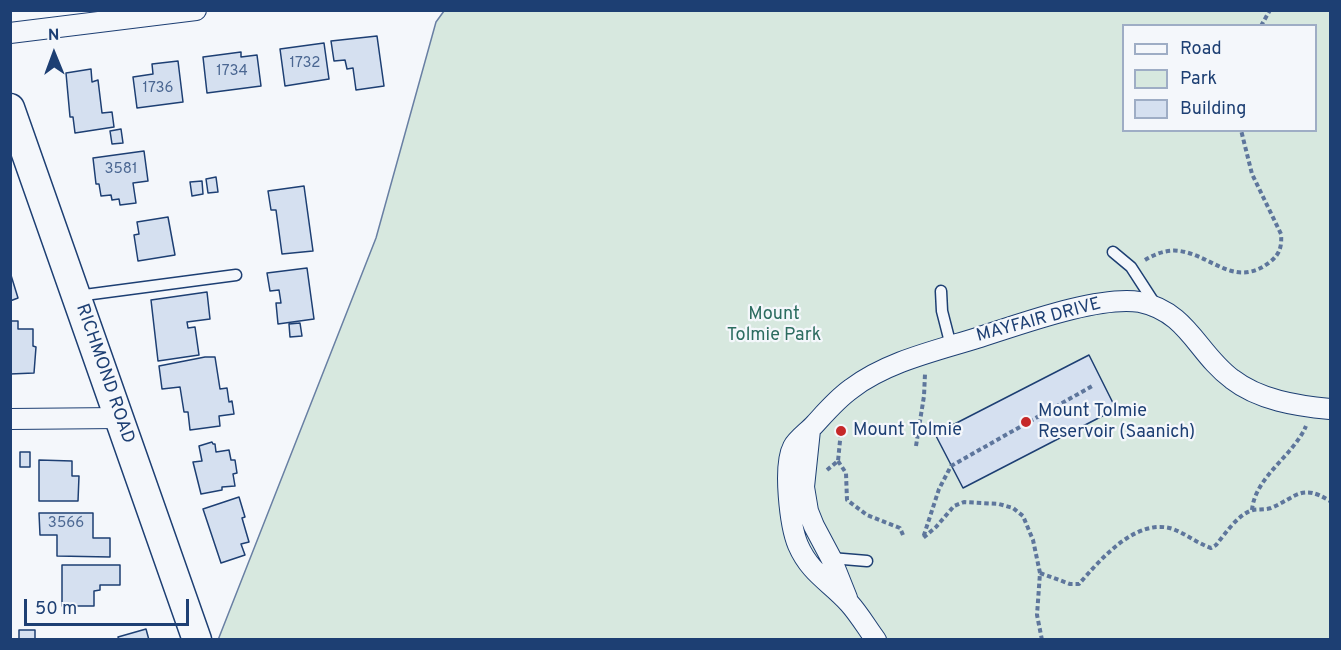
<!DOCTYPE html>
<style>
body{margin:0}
#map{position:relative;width:1341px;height:650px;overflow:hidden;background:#f4f7fb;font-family:Overpass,sans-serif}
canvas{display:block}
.frame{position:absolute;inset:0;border:12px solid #1d3f73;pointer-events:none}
.legend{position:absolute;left:1122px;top:24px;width:195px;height:108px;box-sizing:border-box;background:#f4f7fb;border:2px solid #9eadc5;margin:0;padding:8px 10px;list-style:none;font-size:18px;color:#1d3f73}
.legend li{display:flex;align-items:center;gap:12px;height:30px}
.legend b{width:30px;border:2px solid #9eadc5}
.north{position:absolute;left:24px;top:24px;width:60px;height:60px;-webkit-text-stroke:4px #f4f7fb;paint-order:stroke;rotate:359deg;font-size:16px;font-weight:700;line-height:24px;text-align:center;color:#1d3f73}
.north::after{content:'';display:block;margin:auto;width:21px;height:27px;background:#1d3f73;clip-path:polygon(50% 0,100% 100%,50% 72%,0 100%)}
.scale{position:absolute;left:24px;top:599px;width:165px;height:27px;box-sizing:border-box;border:3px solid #1d3f73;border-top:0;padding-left:8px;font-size:18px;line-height:21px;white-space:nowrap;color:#1d3f73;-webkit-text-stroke:4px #f4f7fb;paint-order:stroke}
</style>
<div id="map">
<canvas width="1341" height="650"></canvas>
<div class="frame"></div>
<ul class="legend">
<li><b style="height:8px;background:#f4f7fb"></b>Road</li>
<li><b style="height:16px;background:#d7e8df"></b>Park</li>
<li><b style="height:16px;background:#d5e0f0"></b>Building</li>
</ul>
<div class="north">N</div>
<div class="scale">50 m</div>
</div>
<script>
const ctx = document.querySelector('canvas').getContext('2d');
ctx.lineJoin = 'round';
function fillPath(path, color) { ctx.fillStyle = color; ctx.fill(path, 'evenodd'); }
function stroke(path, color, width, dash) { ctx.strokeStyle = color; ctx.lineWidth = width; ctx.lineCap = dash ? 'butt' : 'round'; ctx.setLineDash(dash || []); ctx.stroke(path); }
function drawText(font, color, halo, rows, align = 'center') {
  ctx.font = font + ' Overpass,sans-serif'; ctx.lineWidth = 4.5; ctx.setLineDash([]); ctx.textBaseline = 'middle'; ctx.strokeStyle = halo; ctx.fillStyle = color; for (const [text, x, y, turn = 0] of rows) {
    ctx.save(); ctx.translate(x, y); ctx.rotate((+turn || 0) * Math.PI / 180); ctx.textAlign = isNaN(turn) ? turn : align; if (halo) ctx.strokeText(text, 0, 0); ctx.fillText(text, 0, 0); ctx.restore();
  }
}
const green = new Path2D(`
 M 444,11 L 1330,11 L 1330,639 L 218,640 L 376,238 L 436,22 ZM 1124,26 L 1316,26 L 1316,130 L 1124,130 Z`);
fillPath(green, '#d7e8df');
stroke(green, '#687fa3', 1.5);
const building = new Path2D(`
 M 377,36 L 384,86 L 356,90 L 353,68 L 347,69 L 345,60 L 334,61 L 331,41 Z
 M 324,43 L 329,79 L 285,86 L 280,49 Z
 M 241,52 L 241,57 L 257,55 L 261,86 L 207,93 L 203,57 Z
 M 178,61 L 183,102 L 137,108 L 133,77 L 153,74 L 152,64 Z
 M 91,69 L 92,82 L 98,80 L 102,113 L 112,112 L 114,127 L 75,133 L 73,117 L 70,117 L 66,73 Z
 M 121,129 L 123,143 L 112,144 L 110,131 Z
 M 144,151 L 148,181 L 133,183 L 136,203 L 120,205 L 119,199 L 112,200 L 111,195 L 101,196 L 99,184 L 96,184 L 93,158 Z
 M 216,177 L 218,192 L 208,193 L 206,179 Z
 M 202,181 L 203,194 L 192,196 L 190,182 Z
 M 304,186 L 313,251 L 282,254 L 276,210 L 271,210 L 268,191 Z
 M 168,217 L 175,255 L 138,261 L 134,235 L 139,234 L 137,222 Z
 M 307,268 L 314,319 L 278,324 L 276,303 L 281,303 L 279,290 L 270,291 L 267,273 Z
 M 10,272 L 18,298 L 10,301 Z
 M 207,292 L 210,319 L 187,322 L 188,328 L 195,327 L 199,355 L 158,361 L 151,300 Z
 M 10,321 L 18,321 L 18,329 L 33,329 L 33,346 L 36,347 L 34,373 L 10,374 Z
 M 300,323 L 302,336 L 290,337 L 289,324 Z
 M 1089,355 L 1116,409 L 963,488 L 935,434 Z
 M 205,357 L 215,357 L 220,389 L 227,388 L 229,402 L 232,401 L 234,414 L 219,416 L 220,426 L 190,430 L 188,412 L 184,412 L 180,387 L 162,389 L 159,366 Z
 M 212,442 L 213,444 L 215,444 L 216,452 L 229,450 L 231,460 L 235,460 L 237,473 L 233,474 L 235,486 L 222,487 L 222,490 L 201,494 L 193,462 L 202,461 L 199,446 Z
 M 20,452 L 30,452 L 30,467 L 20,467 Z
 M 39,460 L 72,461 L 72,476 L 79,476 L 78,501 L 39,501 Z
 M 239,497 L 245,517 L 242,518 L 249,542 L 241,544 L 245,555 L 221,563 L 203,509 Z
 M 39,513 L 93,513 L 93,538 L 110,538 L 110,557 L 57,556 L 57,535 L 40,535 Z
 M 62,565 L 120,565 L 120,585 L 100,585 L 100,590 L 94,591 L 94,606 L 62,606 Z
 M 146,629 L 149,640 L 119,640 L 118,637 Z
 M 19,630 L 35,630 L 35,640 L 19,640 Z`);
fillPath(building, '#d5e0f0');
stroke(building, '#1d3f73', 1.5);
const lane = new Path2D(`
 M 1113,252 L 1131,267 L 1155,304
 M 941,291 L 942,311 L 951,346
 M 77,296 L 236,275
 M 831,558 L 867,561`);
const street = new Path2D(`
 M 10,33 L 196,10
 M 10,419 L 119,418
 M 810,430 L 804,487 L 808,511 L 814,526 L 831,558 L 847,598
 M 876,640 C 867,628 859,614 849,603 C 830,582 810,573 798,545 C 790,526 783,466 793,447 C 797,439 809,431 815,424 C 826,412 837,399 851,389 C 886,362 935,351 977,338 C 1018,325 1099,295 1140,302 C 1188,312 1197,353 1232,379 C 1259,400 1297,406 1330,409`);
const secondary = new Path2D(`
 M 10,108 L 197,640`);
stroke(lane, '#1d3f73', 13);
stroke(street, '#1d3f73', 22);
stroke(secondary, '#1d3f73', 31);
stroke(new Path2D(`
 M 1261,26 L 1270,10
 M 1145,260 C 1155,254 1167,249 1180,251 C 1213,256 1235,289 1270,262 C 1280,254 1282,246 1281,234 L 1252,174 L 1241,130
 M 916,446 L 924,396 L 925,374
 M 838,461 L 846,473 L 847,500 L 867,515 L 900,528 L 903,535
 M 827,470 L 838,461 L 841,431
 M 1252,510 C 1255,477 1293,456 1306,426
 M 1040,573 L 1070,584 L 1079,584 C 1100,560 1136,517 1173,529 C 1186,534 1197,543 1211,548 L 1216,545 C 1225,534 1238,514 1253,510 C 1259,509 1265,510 1271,508 C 1297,497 1301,483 1330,501
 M 1042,640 L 1037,615 L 1040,573 L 1033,540 L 1023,516 L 1013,508 L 999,504 L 964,502 L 954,506 L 936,527 L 923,538 L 939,489 L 951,466 L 1094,385`), '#5e769c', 4, [4.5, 3]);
stroke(lane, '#f4f7fb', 10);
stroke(street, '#f4f7fb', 20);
stroke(secondary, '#f4f7fb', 28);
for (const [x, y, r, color] of [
 [1026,422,6,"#c62828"],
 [841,431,6,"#c62828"]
]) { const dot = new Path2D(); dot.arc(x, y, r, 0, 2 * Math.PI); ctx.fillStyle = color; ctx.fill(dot); stroke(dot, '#f4f7fb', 2); }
drawText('15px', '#4b6792', null, [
 ["1732",305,64],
 ["1734",232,72],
 ["1736",158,89],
 ["3581",121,170],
 ["3566",66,524]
]);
drawText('18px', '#2c6c60', '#f4f7fb', [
 ["Mount",774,315],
 ["Tolmie Park",774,336]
]);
drawText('18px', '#1d3f73', '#f4f7fb', [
 ["MAYFAIR DRIVE",1039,321,-15],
 ["RICHMOND ROAD",104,374,71]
]);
drawText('18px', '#1d3f73', '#f4f7fb', [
 ["Mount Tolmie",1038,412],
 ["Reservoir (Saanich)",1038,433],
 ["Mount Tolmie",853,431]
], 'left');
</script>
